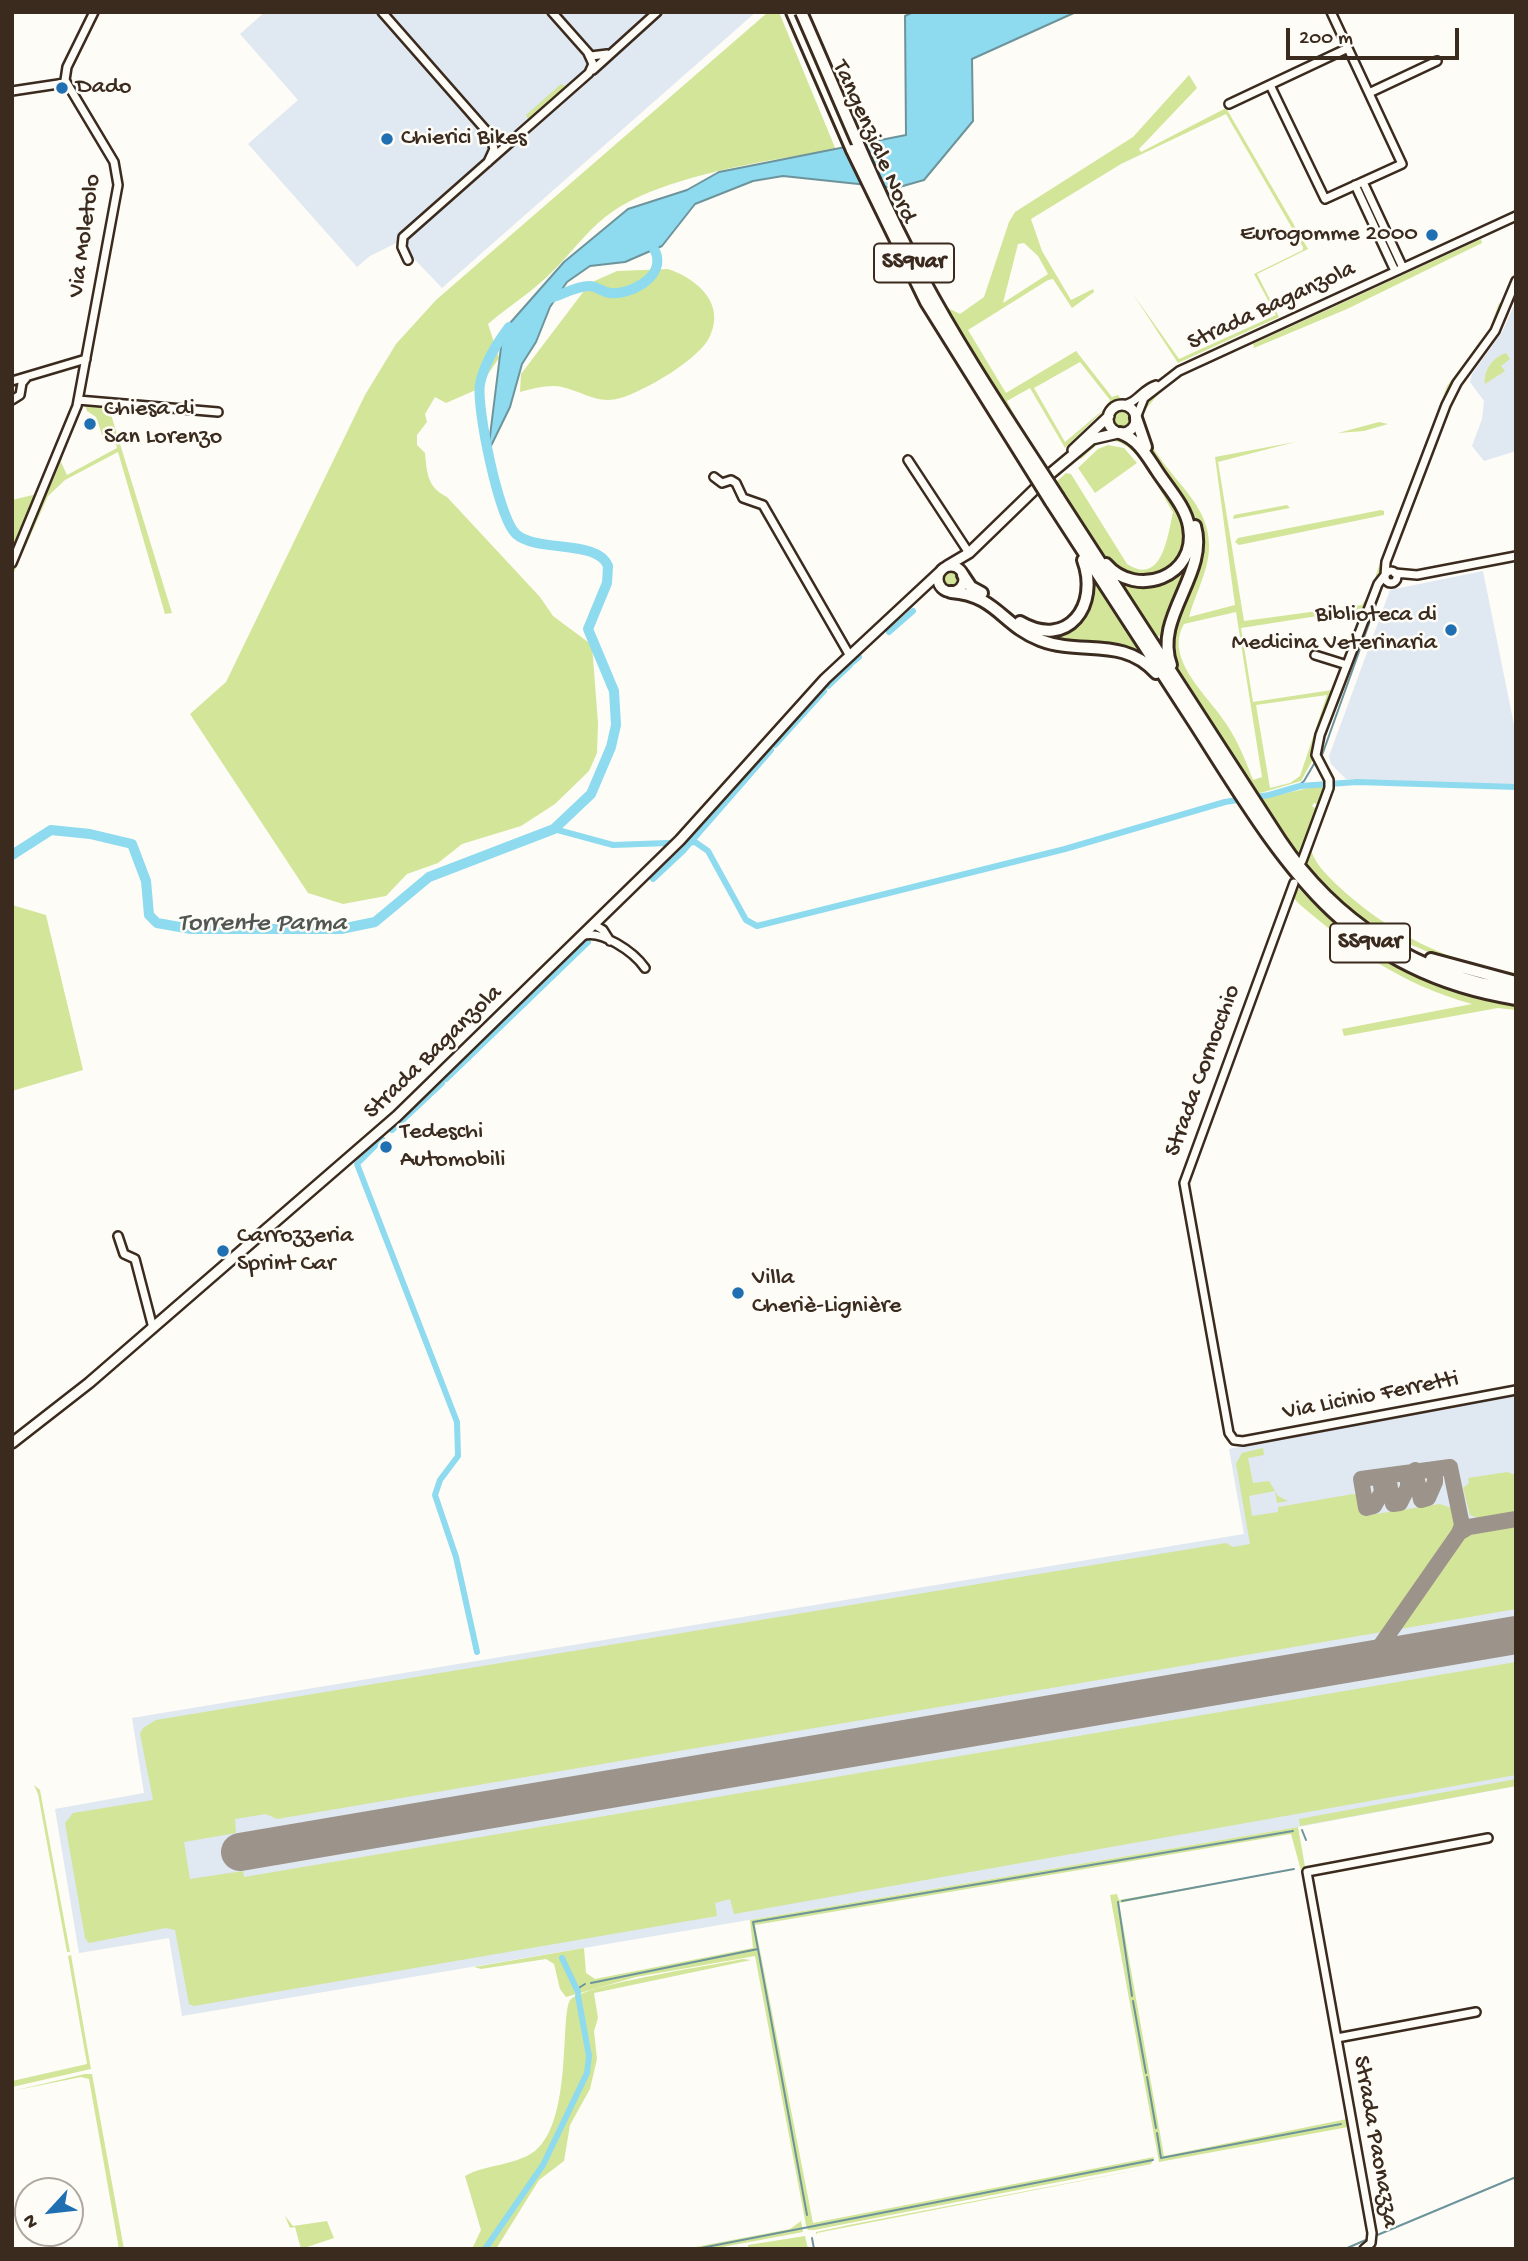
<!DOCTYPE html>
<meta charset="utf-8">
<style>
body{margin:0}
#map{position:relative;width:1528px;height:2261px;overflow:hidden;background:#fdfcf7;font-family:"Gochi Hand",sans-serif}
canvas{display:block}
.frame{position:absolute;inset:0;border:14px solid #3b2a1e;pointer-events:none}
.north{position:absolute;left:14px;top:2177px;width:70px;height:70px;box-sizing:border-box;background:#fdfcf7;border:2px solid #afa8a0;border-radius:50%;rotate:243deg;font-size:19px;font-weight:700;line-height:28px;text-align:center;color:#3b2a1e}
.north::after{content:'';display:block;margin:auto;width:24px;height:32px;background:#1f6fb2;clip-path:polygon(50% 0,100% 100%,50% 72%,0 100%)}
.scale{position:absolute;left:1286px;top:28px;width:173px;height:32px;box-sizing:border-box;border:4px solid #3b2a1e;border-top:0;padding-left:9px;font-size:21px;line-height:24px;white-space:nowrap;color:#3b2a1e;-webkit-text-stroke:5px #fdfcf7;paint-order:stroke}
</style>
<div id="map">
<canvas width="1528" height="2261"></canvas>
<div class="frame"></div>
<div class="north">N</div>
<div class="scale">200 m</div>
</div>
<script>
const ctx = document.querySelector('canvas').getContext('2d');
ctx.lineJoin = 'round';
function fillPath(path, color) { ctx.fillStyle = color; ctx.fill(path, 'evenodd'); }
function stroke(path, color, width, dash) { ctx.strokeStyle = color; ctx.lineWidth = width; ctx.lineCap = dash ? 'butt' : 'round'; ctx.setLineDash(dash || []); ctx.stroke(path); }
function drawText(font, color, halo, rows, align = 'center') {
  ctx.font = font + ' "Gochi Hand",sans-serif'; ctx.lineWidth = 5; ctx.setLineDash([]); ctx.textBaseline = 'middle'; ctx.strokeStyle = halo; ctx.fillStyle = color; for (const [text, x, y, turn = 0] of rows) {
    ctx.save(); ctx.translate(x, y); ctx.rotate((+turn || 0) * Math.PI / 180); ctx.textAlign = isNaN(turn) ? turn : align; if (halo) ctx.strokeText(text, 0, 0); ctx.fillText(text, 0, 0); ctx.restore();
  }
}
fillPath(new Path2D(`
 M 265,12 L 756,12 L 442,288 L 398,242 L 370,256 L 357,267 L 248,144 L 298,100 L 240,34 Z
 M 1516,301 L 1516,451 L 1484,461 L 1472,446 L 1482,419 L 1484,401 L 1470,382 L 1472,374 L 1502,332 Z
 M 1483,571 L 1516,735 L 1516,785 L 1346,779 L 1331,764 L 1329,756 L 1390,590 Z
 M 1516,1394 L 1516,1786 L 1298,1827 L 182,2016 L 169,1938 L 79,1953 L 55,1809 L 144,1793 L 132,1718 L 1244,1534 L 1229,1449 Z`), '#e0e8f1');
fillPath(new Path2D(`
 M 779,12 L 836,150 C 774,159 667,175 615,210 C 590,226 575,249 554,270 C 535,290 509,306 488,324 L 499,358 L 478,389 L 446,403 L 435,397 L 425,414 L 427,422 L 417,435 L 417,445 L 425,453 C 427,473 427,487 447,497 L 540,597 L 553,616 L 592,645 L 598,723 L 597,753 L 589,771 L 555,804 L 521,826 L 462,844 L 438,863 L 407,874 L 386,896 L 343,904 L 308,893 L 190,714 L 226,682 L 365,395 L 396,344 L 436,300 L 767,13 Z
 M 1189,75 L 1197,88 L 1139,149 L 1141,152 L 1226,108 L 1308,249 L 1257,274 L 1279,317 L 1178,363 L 1133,294 L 1179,359 L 1276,315 L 1254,274 L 1303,250 L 1303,247 L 1226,114 L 1121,164 L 1031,219 L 1042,251 L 1071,300 L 1093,289 L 1094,292 L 1072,308 L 1053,279 L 1048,280 L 968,330 L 1006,393 L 1076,351 L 1112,397 L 1118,395 L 1121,399 L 1110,404 L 1065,448 L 1030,388 L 1007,401 L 1028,440 L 944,306 L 960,314 L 984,297 L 1009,222 L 1015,212 L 1133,137 ZM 1024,243 L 1038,256 L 1048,274 L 1003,303 L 1018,244 ZM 1080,362 L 1110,400 L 1102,411 L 1065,442 L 1034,388 Z
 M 561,84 L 567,87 L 529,121 L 526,115 Z
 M 1481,239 L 1482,243 L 1347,309 L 1254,348 L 1253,344 Z
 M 668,269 C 695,278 726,302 710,336 C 700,359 647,389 624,397 C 598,406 585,392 562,387 C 550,384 532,389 520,392 L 521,374 L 590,283 L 617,271 Z
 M 1499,303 L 1504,305 L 1493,330 L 1460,374 L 1425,445 L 1447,386 L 1489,330 Z
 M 1506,353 L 1510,359 L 1501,366 L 1505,371 L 1485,384 C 1483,371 1493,357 1506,353 Z
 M 1162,390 L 1144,411 C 1140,463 1209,491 1209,544 C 1210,569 1195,594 1189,617 L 1235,605 L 1215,457 L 1295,442 L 1218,462 L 1244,621 L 1362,605 L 1374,586 L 1358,625 L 1362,609 L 1241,628 L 1253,702 L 1332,690 L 1342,669 L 1312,761 L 1301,781 L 1257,794 L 1172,660 L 1170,648 C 1177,620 1184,592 1191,564 C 1193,554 1198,543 1198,533 C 1200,488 1099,433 1162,390 ZM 1236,612 L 1262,777 L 1253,780 C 1246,761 1238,742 1227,725 C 1210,697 1163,660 1184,624 ZM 1327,695 L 1300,776 L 1290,783 L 1270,788 L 1256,705 Z
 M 84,402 L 167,409 L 167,412 L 109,408 L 172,613 L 165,614 L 118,452 L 65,480 L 48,496 L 12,577 L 12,568 L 68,437 L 61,462 L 67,475 L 117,448 L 112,430 L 102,435 L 96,417 L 87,411 Z
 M1114 419a8 8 0 1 1 16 0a8 8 0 1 1-16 0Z
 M 1379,422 L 1388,424 L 1364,431 L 1338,433 Z
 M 1117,436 L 1136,446 L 1184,517 L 1186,548 L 1163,575 L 1130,578 L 1108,562 L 1055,483 L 1066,473 L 1071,474 L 1127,564 C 1162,587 1168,535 1173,512 C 1160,491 1134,431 1103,442 C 1095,445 1088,453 1081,459 L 1078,457 L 1092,443 Z
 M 1108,445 L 1124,448 L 1137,463 L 1095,493 L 1078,468 L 1098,449 Z
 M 1418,463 L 1381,575 L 1374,581 L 1379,566 Z
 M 37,494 L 12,558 L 12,500 Z
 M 1287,505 L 1290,508 L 1233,519 L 1234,515 Z
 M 1381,510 L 1384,511 L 1384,515 L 1239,545 L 1235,542 L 1238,538 Z
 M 1187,561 L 1190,562 L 1164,634 L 1157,637 L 1122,583 L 1149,586 Z
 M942 579a9 9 0 1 1 18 0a9 9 0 1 1-18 0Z
 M 1094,579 L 1140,649 L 1139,651 L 1065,642 L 1037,634 L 1081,620 L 1090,604 Z
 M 1317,786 L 1326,787 L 1320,805 L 1314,803 L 1312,806 L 1318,810 L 1301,859 L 1261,799 Z
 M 1310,846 C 1313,862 1326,874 1337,885 C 1386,931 1449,964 1516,973 L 1516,979 C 1431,958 1360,932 1304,862 Z
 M 1296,886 C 1356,947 1429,996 1516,1005 L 1516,1010 L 1498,1008 L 1344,1036 L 1342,1029 L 1472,1004 C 1403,985 1351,949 1297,902 L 1293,896 Z
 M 12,905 L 46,915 L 83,1070 L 12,1091 Z
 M 1263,1448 L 1264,1455 L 1248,1458 L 1253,1483 L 1269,1481 L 1278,1496 L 1288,1501 L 1277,1503 L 1275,1491 L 1249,1496 L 1252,1516 L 1278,1512 L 1278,1507 L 1353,1494 L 1359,1495 L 1363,1516 L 1440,1504 L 1454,1509 L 1454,1530 L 1382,1632 L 277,1819 L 266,1814 L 235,1819 L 236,1833 L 184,1842 L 190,1879 L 243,1871 L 244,1877 L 1516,1662 L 1516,1775 L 734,1914 L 730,1899 L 715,1903 L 717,1916 L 194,2006 L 189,2004 L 175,1930 L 166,1928 L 89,1943 L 85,1938 L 65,1823 L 73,1813 L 153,1800 L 140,1734 L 143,1728 L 156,1720 L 1226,1543 L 1233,1547 L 1250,1544 L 1236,1464 L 1242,1453 Z
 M 1507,1472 L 1516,1475 L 1516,1512 L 1478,1518 L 1470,1515 L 1463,1488 L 1469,1483 L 1468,1478 Z
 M 1516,1526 L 1516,1609 L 1400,1629 L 1466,1536 Z
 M 1516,1779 L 1516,1786 L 1300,1826 L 1299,1819 Z
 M 34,1785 L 40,1790 L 70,1952 L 67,1952 L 38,1794 Z
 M 1298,1827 L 1369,2228 L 1348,2127 L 1159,2162 L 1110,1895 L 1117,1894 L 1119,1900 L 1297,1869 L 1119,1903 L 1164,2156 L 1347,2119 L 1303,1878 L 1291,1834 L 755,1925 L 813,2223 L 1154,2157 L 1151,2164 L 814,2230 L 808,2230 L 806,2225 L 755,1956 L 636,1977 L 566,1997 L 560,1989 L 554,1964 L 546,1959 L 481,1969 L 474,1967 L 584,1948 L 586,1973 L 595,1979 L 753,1948 L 750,1920 Z
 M 71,1955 L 91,2069 L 12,2087 L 12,2081 L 87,2064 L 68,1956 Z
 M 743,1959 L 751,1960 L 594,1993 L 598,2018 L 594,2031 L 597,2059 L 590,2089 L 570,2125 L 564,2161 L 539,2180 L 496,2249 L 472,2249 L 481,2230 L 465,2176 C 486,2164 515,2166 535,2151 C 574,2119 559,2010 571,1999 C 589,1984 713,1965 743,1959 Z
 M 85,2074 L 92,2074 L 124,2249 L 119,2249 L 89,2079 L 81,2077 L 12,2091 Z
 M 1152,2167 L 817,2233 L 816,2235 L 816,2232 L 854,2224 Z
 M 285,2216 L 293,2226 L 327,2221 L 334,2238 L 301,2249 L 295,2227 L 290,2228 Z
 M 801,2221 L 803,2232 L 712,2249 L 685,2249 L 790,2229 Z
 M 805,2236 L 808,2249 L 748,2249 L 748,2245 Z`), '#d3e599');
const water = new Path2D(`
 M 913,12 L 1076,12 L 972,59 L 973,121 L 924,180 L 896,188 L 783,176 L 753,181 L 695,204 L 662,246 L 625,262 L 590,266 L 567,282 L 550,307 L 536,342 L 522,364 L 510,407 L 488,452 L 503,331 L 564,262 L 628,209 L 687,190 L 719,172 L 906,135 L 905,16 Z`);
fillPath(water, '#8edaee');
stroke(water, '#6d949b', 2);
stroke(new Path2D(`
 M 1321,758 L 1380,593
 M 1297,787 L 1304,781 L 1314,764
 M 1302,1830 L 1306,1840
 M 1312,1875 L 1340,2032
 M 1122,1901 L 1294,1869
 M 1118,1902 L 1132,1996
 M 758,1949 L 753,1922 L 1293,1831
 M 591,1983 L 758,1949 L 807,2215
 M 577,1989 L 585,1984
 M 1133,2001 L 1146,2073
 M 1147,2077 L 1156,2128
 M 1157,2133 L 1161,2158 L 1341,2124
 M 1375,2236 L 1516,2177
 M 812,2238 L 814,2249
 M 696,2249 L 1153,2160
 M 1345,2249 L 1368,2239`), '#6d949b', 2);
stroke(new Path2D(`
 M 889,632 L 913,611
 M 853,662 L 859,657
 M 828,686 L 850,665
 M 775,745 L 824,691
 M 554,829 L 613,845 L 695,842 L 708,851 L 746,920 L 757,926 L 1065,849 L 1225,802 L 1269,795 L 1300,786 L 1357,782 L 1516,787
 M 653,879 L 683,851 L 771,750
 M 446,1079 L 588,942
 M 392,1130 L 442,1083
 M 382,1139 L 357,1164 L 457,1422 L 458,1456 L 440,1480 L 435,1495 L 456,1557 L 477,1652
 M 562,1958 L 578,1992
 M 485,2249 L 543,2165 L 587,2073 L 589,2056 L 578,1996`), '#8edaee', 6);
stroke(new Path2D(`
 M 547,299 C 561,296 575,286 589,286 C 597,286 602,292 610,293 C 629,295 661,279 657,257 C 656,249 650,244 647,237
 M 12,855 L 51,830 L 90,834 L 132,844 L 146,881 L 149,915 L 157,923 L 191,929 L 341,929 L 375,922 L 429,877 L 554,829 L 591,794 L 611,747 L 616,725 L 614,691 L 588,629 L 607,583 L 608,566 C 598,539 537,553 516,534 C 499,519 476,407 480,384 C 484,364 497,343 509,327`), '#8edaee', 10);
stroke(new Path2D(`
 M 1415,1470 L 1421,1500 L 1428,1498 L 1435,1482 L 1435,1476
 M 1388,1477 L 1393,1504 L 1400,1503 L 1408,1487 L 1408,1481
 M 1459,1533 L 1469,1527 L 1516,1519
 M 1357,1662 L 1376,1652 L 1459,1533 L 1462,1525 L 1450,1467 L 1361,1479 L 1366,1508 L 1374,1506 L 1382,1492 L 1381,1485`), '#9c938a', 16);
stroke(new Path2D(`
 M 240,1852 L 1516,1635`), '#9c938a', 38);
const minor = new Path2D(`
 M 382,12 L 490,135 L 494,149 L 488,162
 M 552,12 L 591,56 L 607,54
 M 593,70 L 657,12
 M 1270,85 L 1325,199 L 1402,164 L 1331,12
 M 12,91 L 65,83
 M 1369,93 L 1437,61
 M 1229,104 L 1348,48
 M 492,136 L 502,142 L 514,139 L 589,73 L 593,64 L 588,53
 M 1363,182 L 1403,268
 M 1355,185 L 1395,271
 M 408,260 L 402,247 L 403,237 L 514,139
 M 12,381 L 86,359
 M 12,400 L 20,395 L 22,383 L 27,377
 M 78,400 L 218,412
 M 1122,405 C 1137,404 1142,389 1156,385
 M 1136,418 L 1144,398 L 1179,371 L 1516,216
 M 908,460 L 969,553
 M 714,477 L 722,483 L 731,480 L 736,483 L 743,498 L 763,505 L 850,656
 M 12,563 L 77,406 L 118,185 L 114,162 L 65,80 L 67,67 L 94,12
 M1385 577a6 6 0 1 1 12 0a6 6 0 1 1-12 0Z
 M 1395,573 L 1417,575 L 1516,556
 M 1315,655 L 1347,665
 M 1302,861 L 1329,788 L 1329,780 L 1316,755 L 1320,735 L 1378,584 L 1385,575 L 1386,562 L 1446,405 L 1457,383 L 1495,331 L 1516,281
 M 1294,883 L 1184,1183 L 1229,1433 L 1234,1440 L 1243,1441 L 1516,1390
 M 593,924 L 603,930 L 610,941
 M 582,936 C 601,929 634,952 645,968
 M 118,1236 L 124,1254 L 135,1259 L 153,1328
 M 1337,2038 L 1476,2012
 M 1364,2249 L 1371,2243 L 1372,2233 L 1307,1872 L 1488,1838`);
const major = new Path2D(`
 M1108 419a14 14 0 1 1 28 0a14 14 0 1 1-28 0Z
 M 1073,450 L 1109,416
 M 1050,474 L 1092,439 L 1118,433
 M938 579a13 13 0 1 1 26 0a13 13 0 1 1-26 0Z
 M 947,566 L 969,553 L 1035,489
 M 12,1443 L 89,1383 L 397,1116 L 680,840 L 825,679 L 942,570`);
const highway = new Path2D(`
 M 792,12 L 852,150
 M 1136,418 L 1146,447
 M 1058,497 L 1280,840 C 1334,921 1419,976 1516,990
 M 1051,502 C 1099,576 1147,650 1195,724 C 1282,860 1342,971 1516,999
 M 1106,564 C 1136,599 1198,577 1189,527 C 1186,507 1168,488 1157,471 C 1147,456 1138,439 1120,433
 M 963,575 L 971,587 L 982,593
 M 951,592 C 996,595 1003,626 1040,640 C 1081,656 1123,636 1156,673
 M 1020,622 C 1068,650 1100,605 1083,560
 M 1171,665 C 1153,617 1209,574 1195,526
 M 1431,959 L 1516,982`);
stroke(minor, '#3b2a1e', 12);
stroke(major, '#3b2a1e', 14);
stroke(highway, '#3b2a1e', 16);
stroke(minor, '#fdfcf7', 7);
stroke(major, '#fdfcf7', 9);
stroke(highway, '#fdfcf7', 10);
const highwayBridge = new Path2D(`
 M 801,12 C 840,100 875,190 921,275 C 962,352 1011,424 1058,497
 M 852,150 L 926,302 L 1051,502`);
stroke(highwayBridge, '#3b2a1e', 16, []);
stroke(highwayBridge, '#fdfcf7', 10);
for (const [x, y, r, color] of [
 [62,88,7,"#1f6fb2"],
 [387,139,7,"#1f6fb2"],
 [1432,235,7,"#1f6fb2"],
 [90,424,7,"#1f6fb2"],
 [1451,630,7,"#1f6fb2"],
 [386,1147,7,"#1f6fb2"],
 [223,1251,7,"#1f6fb2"],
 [738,1293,7,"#1f6fb2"]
]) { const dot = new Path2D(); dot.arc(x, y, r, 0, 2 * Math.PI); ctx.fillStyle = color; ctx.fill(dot); stroke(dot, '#fdfcf7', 2.5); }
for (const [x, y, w] of [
 [914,263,80],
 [1370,943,80]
]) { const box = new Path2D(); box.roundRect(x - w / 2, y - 19.5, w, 39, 5); ctx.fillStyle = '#fdfcf7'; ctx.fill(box); stroke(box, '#3b2a1e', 2); }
drawText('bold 23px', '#3b2a1e', null, [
 ["SS9var",914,263],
 ["SS9var",1370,943]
]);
drawText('24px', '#3b2a1e', '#fdfcf7', [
 ["Dado",76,88],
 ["Chierici Bikes",401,139],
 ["Eurogomme 2000",1418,235,"right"],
 ["Chiesa di",104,410],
 ["San Lorenzo",104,438],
 ["Biblioteca di",1437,616,"right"],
 ["Medicina Veterinaria",1437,644,"right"],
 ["Tedeschi",400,1133],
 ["Automobili",400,1161],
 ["Carrozzeria",237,1237],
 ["Sprint Car",237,1265],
 ["Villa",752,1279],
 ["Cheriè-Lignière",752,1307]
], 'left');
drawText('24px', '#3b2a1e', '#fdfcf7', [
 ["Tangenziale Nord",873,142,66],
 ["Via Moletolo",86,236,-82],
 ["Strada Baganzola",1272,307,-25],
 ["Strada Baganzola",434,1053,-44],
 ["Strada Cornocchio",1204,1071,-70],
 ["Via Licinio Ferretti",1371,1397,-11],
 ["Strada Paonazza",1374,2142,80]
]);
drawText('italic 26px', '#505652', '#fdfcf7', [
 ["Torrente Parma",262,925]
]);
</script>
